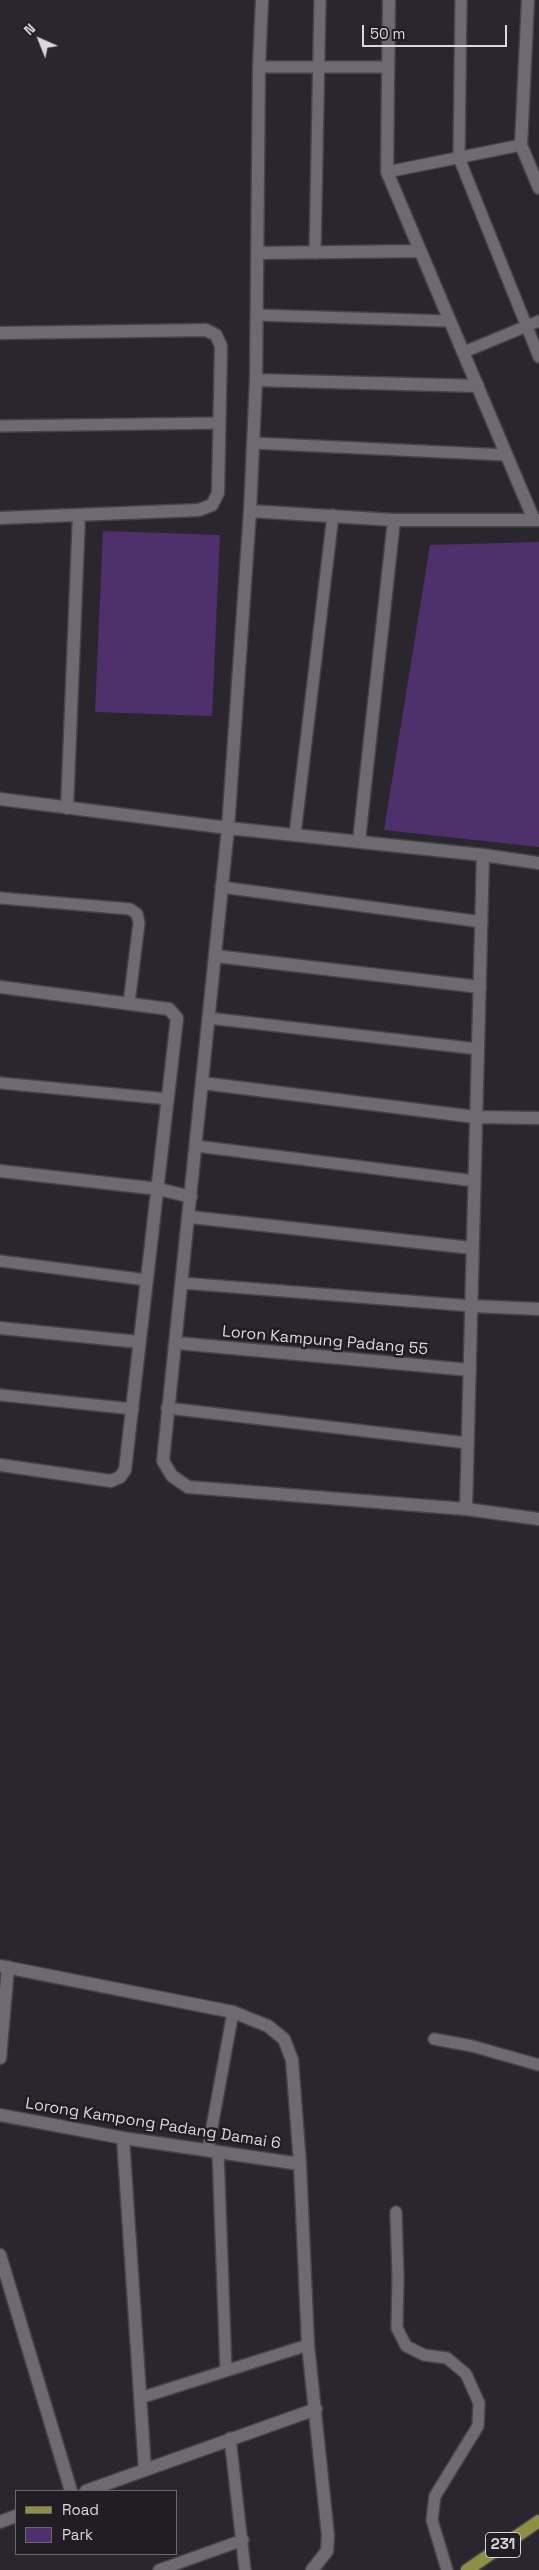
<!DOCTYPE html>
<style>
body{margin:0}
#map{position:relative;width:539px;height:2570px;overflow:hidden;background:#29262d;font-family:"Space Grotesk",sans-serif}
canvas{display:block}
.legend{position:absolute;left:15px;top:2490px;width:162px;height:65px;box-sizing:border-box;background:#201d23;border:1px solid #6a686d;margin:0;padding:6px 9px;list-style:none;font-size:15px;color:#dad8dc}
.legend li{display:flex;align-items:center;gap:10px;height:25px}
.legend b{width:25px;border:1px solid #6a686d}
.north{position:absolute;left:15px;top:15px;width:50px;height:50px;-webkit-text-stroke:4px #201d23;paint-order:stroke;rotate:316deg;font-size:14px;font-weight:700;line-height:20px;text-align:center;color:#dad8dc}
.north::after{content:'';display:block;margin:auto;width:18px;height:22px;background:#dad8dc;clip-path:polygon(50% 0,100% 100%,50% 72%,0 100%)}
.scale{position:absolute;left:362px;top:25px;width:145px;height:22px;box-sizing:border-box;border:2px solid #dad8dc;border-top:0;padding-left:6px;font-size:15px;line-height:18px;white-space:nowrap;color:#dad8dc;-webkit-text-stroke:4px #201d23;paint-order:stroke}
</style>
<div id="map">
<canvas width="539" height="2570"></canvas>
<ul class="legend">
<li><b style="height:6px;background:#8f8e45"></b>Road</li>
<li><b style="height:14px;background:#4e316c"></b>Park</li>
</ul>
<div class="north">N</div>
<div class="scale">50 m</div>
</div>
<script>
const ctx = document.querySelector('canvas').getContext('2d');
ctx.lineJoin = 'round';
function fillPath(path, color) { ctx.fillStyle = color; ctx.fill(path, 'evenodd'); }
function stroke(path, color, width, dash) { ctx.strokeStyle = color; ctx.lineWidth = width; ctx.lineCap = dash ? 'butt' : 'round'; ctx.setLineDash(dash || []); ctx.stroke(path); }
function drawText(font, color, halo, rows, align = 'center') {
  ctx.font = font + ' "Space Grotesk",sans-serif'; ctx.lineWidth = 5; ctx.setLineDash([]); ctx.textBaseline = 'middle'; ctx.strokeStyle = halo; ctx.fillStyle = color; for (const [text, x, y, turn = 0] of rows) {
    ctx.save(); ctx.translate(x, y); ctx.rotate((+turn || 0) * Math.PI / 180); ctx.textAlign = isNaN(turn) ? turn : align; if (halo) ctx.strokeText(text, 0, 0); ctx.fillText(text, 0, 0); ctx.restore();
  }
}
fillPath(new Path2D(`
 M 103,531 L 220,535 L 212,716 L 95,712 Z
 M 539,542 L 539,847 L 384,830 L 430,545 Z`), '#4e316c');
const service = new Path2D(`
 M 461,0 L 459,158 L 539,357
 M 259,67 L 387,67
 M 387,172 L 521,145
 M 315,253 L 320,0
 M 257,315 L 448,321
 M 464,352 L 539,321
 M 0,426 L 219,423
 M 253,443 L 506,455
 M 295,834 L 333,515
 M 221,887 L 482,922
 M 0,898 L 130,909 L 137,914 L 139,923 L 129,1003
 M 208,1018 L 478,1049
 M 0,1083 L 168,1099
 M 196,1146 L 475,1181
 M 0,1261 L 147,1280
 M 182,1283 L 472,1306
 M 0,1395 L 133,1409
 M 167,1408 L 468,1443
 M 434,2039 L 472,2046 L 539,2065
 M 208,2149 L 233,2012
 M 218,2152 L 226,2370
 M 396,2212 L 398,2277 L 397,2328 L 406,2346 L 424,2355 L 447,2358 L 466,2374 L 479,2403 L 478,2426 L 435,2496 L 432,2520 L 447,2570
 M 140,2398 L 308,2345
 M 230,2438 L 245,2570
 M 159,2570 L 243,2540`);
const minor = new Path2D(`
 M 262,0 L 259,67 L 256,380 L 250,511 L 228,828 L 163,1461 L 172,1476 L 188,1487 L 466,1509 L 539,1519
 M 389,0 L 387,172 L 534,520
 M 528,0 L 521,145 L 539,188
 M 258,253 L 420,251
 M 0,333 L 206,330 L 216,335 L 221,346 L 218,493 L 212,505 L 199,510 L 0,518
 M 256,380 L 478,386
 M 250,511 L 394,520 L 539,520
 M 0,799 L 228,828 L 483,855 L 539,863
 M 67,808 L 79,515
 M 359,841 L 394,520
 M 215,956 L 480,987
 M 0,987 L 169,1009 L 177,1018 L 125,1470 L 120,1477 L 111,1481 L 0,1465
 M 202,1083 L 475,1117 L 539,1118
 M 0,1171 L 159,1189 L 191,1197
 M 190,1217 L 472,1248
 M 472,1306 L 539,1309
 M 0,1328 L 139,1342
 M 177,1343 L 470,1370
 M 466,1509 L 483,855
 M 0,1966 L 233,2012 L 268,2026 L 284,2039 L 292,2060 L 300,2164 L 308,2345 L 328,2536 L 327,2551 L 312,2570
 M 0,2058 L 8,1967
 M 0,2115 L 123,2138 L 300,2164
 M 123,2138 L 145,2470
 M 0,2255 L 71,2491
 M 86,2491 L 316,2409
 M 0,2522 L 16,2516`);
const primary = new Path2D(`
 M 467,2570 L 539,2521`);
stroke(service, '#464349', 14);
stroke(minor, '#464349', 15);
stroke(primary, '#464349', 15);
stroke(service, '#6d6a72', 11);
stroke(minor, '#6d6a72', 12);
stroke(primary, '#8f8e45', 12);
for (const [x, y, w] of [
 [503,2545,35]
]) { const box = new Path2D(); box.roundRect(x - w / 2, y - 12.5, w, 25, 4); ctx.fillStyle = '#201d23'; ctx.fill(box); stroke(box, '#dad8dc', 1); }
drawText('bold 15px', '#dad8dc', null, [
 ["231",503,2545]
]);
drawText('16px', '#dad8dc', '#201d23', [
 ["Loron Kampung Padang 55",325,1341,5],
 ["Lorong Kampong Padang Damai 6",153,2124,9]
]);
</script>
